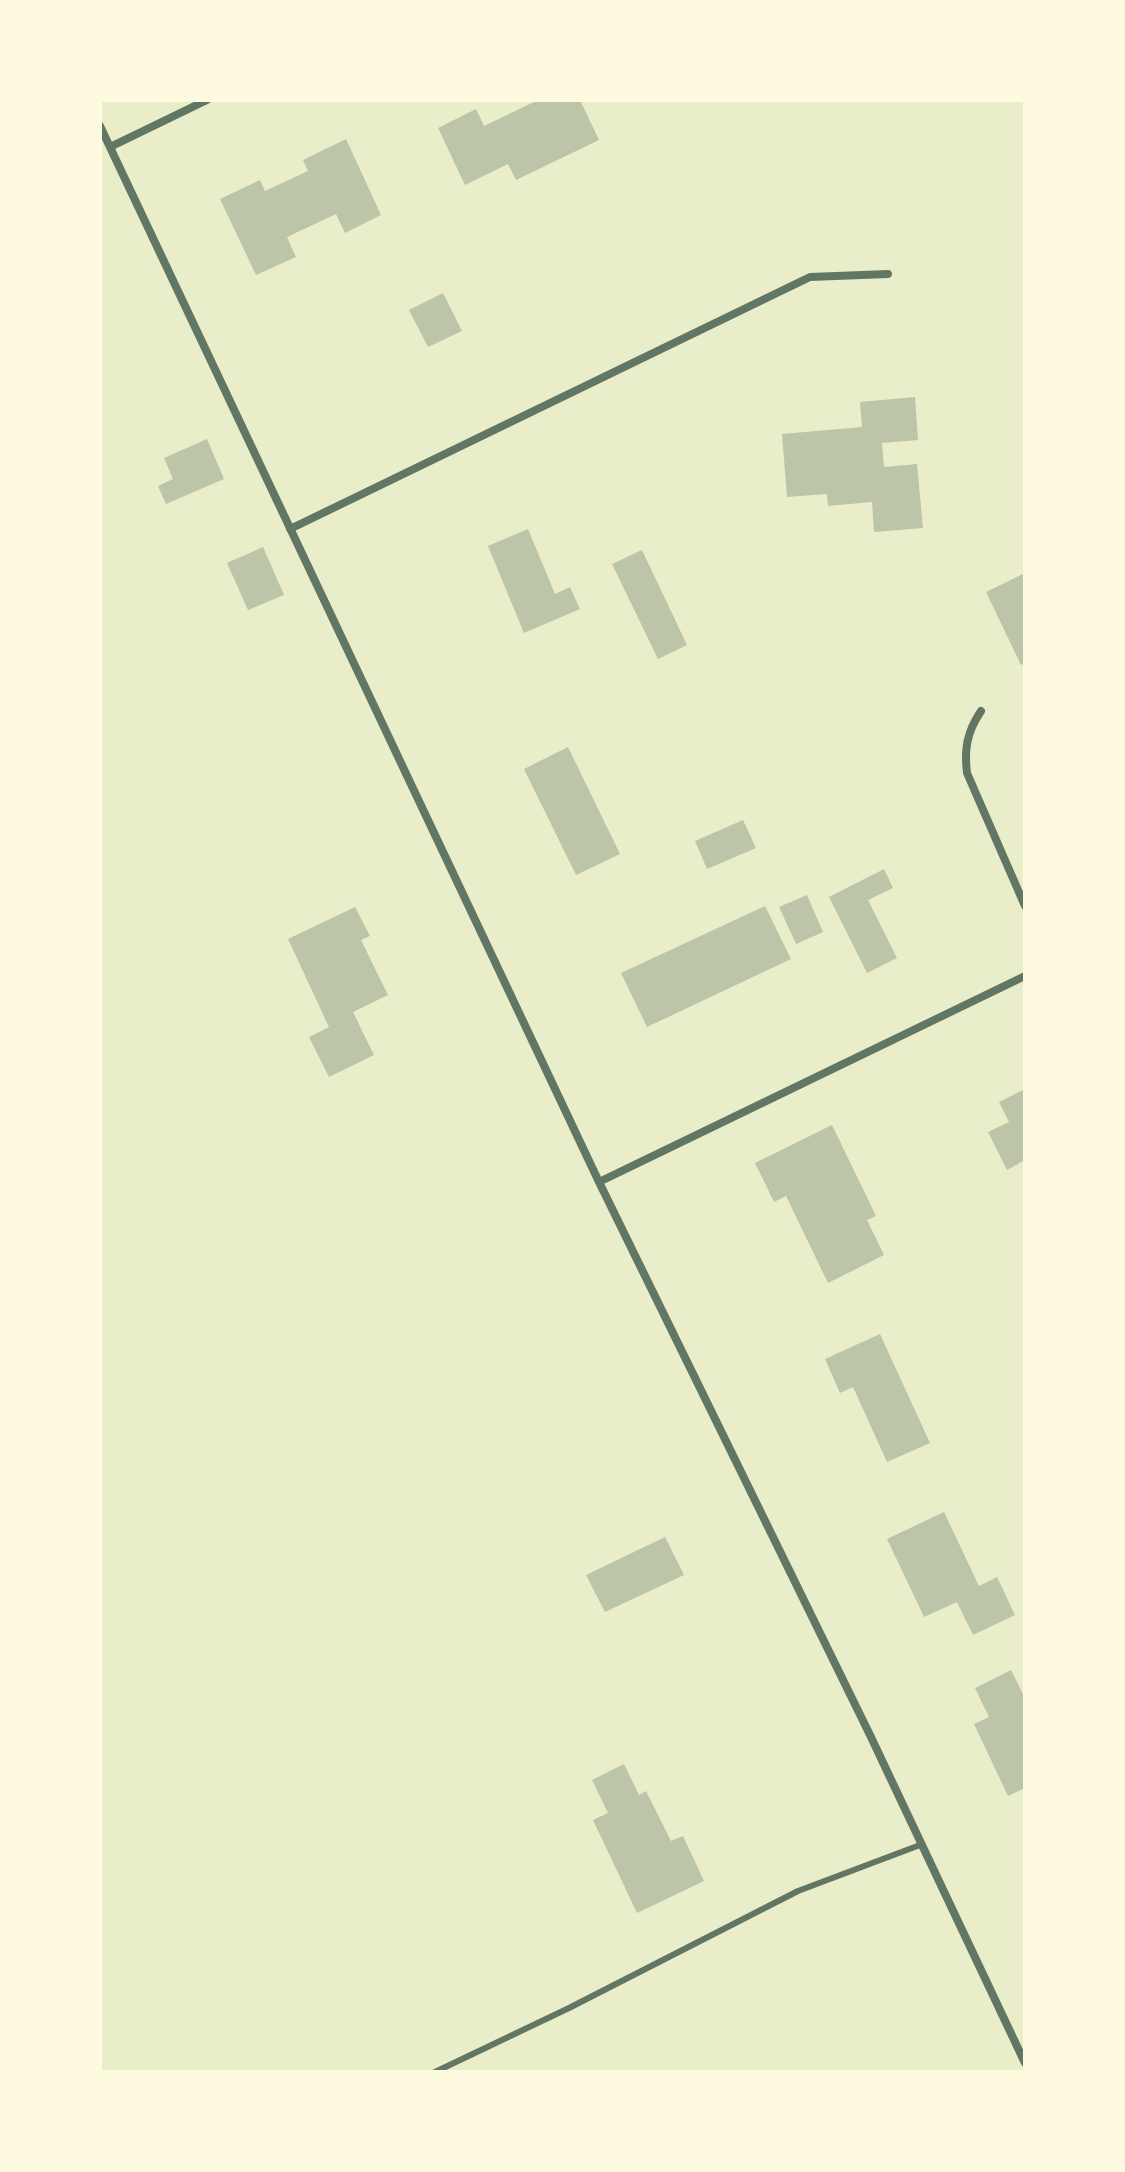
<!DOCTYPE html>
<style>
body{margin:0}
#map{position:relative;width:1125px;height:2172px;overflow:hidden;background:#e9edc9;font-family:Montserrat,sans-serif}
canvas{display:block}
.frame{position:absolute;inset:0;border:102px solid #fefae0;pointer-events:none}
</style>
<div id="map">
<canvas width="1125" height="2172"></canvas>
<div class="frame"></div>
</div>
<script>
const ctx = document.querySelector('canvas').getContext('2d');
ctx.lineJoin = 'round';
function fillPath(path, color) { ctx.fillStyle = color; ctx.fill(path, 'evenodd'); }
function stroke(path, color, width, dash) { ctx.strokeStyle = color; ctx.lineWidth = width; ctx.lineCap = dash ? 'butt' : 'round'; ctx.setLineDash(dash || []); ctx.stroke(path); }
fillPath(new Path2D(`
 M 533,100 L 580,100 L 599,140 L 516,180 L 508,164 L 465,185 L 438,128 L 476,109 L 484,126 L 534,102 Z
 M 346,139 L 381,215 L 345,233 L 336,214 L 287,237 L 296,257 L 256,275 L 220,199 L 260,180 L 265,191 L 308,171 L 303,160 Z
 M 443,293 L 462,331 L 428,347 L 409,310 Z
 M 915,397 L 918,440 L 882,443 L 884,467 L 917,464 L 923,528 L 874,532 L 872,502 L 828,506 L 827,494 L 787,497 L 782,434 L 862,427 L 860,402 Z
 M 207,439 L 224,479 L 166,504 L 158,486 L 173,479 L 164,458 Z
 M 528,529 L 555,594 L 570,587 L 580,609 L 524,633 L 488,546 Z
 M 263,547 L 284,595 L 248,610 L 227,563 Z
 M 642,550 L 687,645 L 658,659 L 612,564 Z
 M 1025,573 L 1025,663 L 1021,665 L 986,592 Z
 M 568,747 L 620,854 L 576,875 L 524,769 Z
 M 743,820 L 756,848 L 707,869 L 695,841 Z
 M 884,869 L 893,888 L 868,900 L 897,958 L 867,973 L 829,897 Z
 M 807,895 L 823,932 L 796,944 L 779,907 Z
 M 765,906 L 791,959 L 647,1027 L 621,973 Z
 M 355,907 L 370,936 L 361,940 L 388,995 L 353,1012 L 374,1055 L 329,1077 L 309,1037 L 329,1027 L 288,939 Z
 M 1025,1089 L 1025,1160 L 1007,1170 L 988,1132 L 1009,1122 L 999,1102 Z
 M 832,1125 L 876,1216 L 867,1220 L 884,1255 L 828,1283 L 786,1196 L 774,1202 L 755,1163 Z
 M 880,1334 L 930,1443 L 887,1462 L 853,1387 L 840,1393 L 825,1359 Z
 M 944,1512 L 979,1586 L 997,1577 L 1015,1615 L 973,1635 L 957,1602 L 924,1617 L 887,1539 Z
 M 665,1537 L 684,1575 L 605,1612 L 586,1575 Z
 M 1011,1670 L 1025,1698 L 1025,1788 L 1008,1796 L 974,1724 L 989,1717 L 975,1688 Z
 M 624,1764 L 639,1795 L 646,1791 L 671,1841 L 683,1836 L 704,1881 L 637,1913 L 593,1820 L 608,1813 L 592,1780 Z`), '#bcc5a7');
stroke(new Path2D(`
 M 435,2072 L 569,2008 L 798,1891 L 920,1845`), '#617663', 6);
stroke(new Path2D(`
 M 100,126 L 599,1182 L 870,1735 L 1025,2063
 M 110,147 L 207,100
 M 290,529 L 810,277 L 888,274
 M 981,711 C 967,732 964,749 967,773 L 1025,906
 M 599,1182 L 1025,976`), '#617663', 8);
</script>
